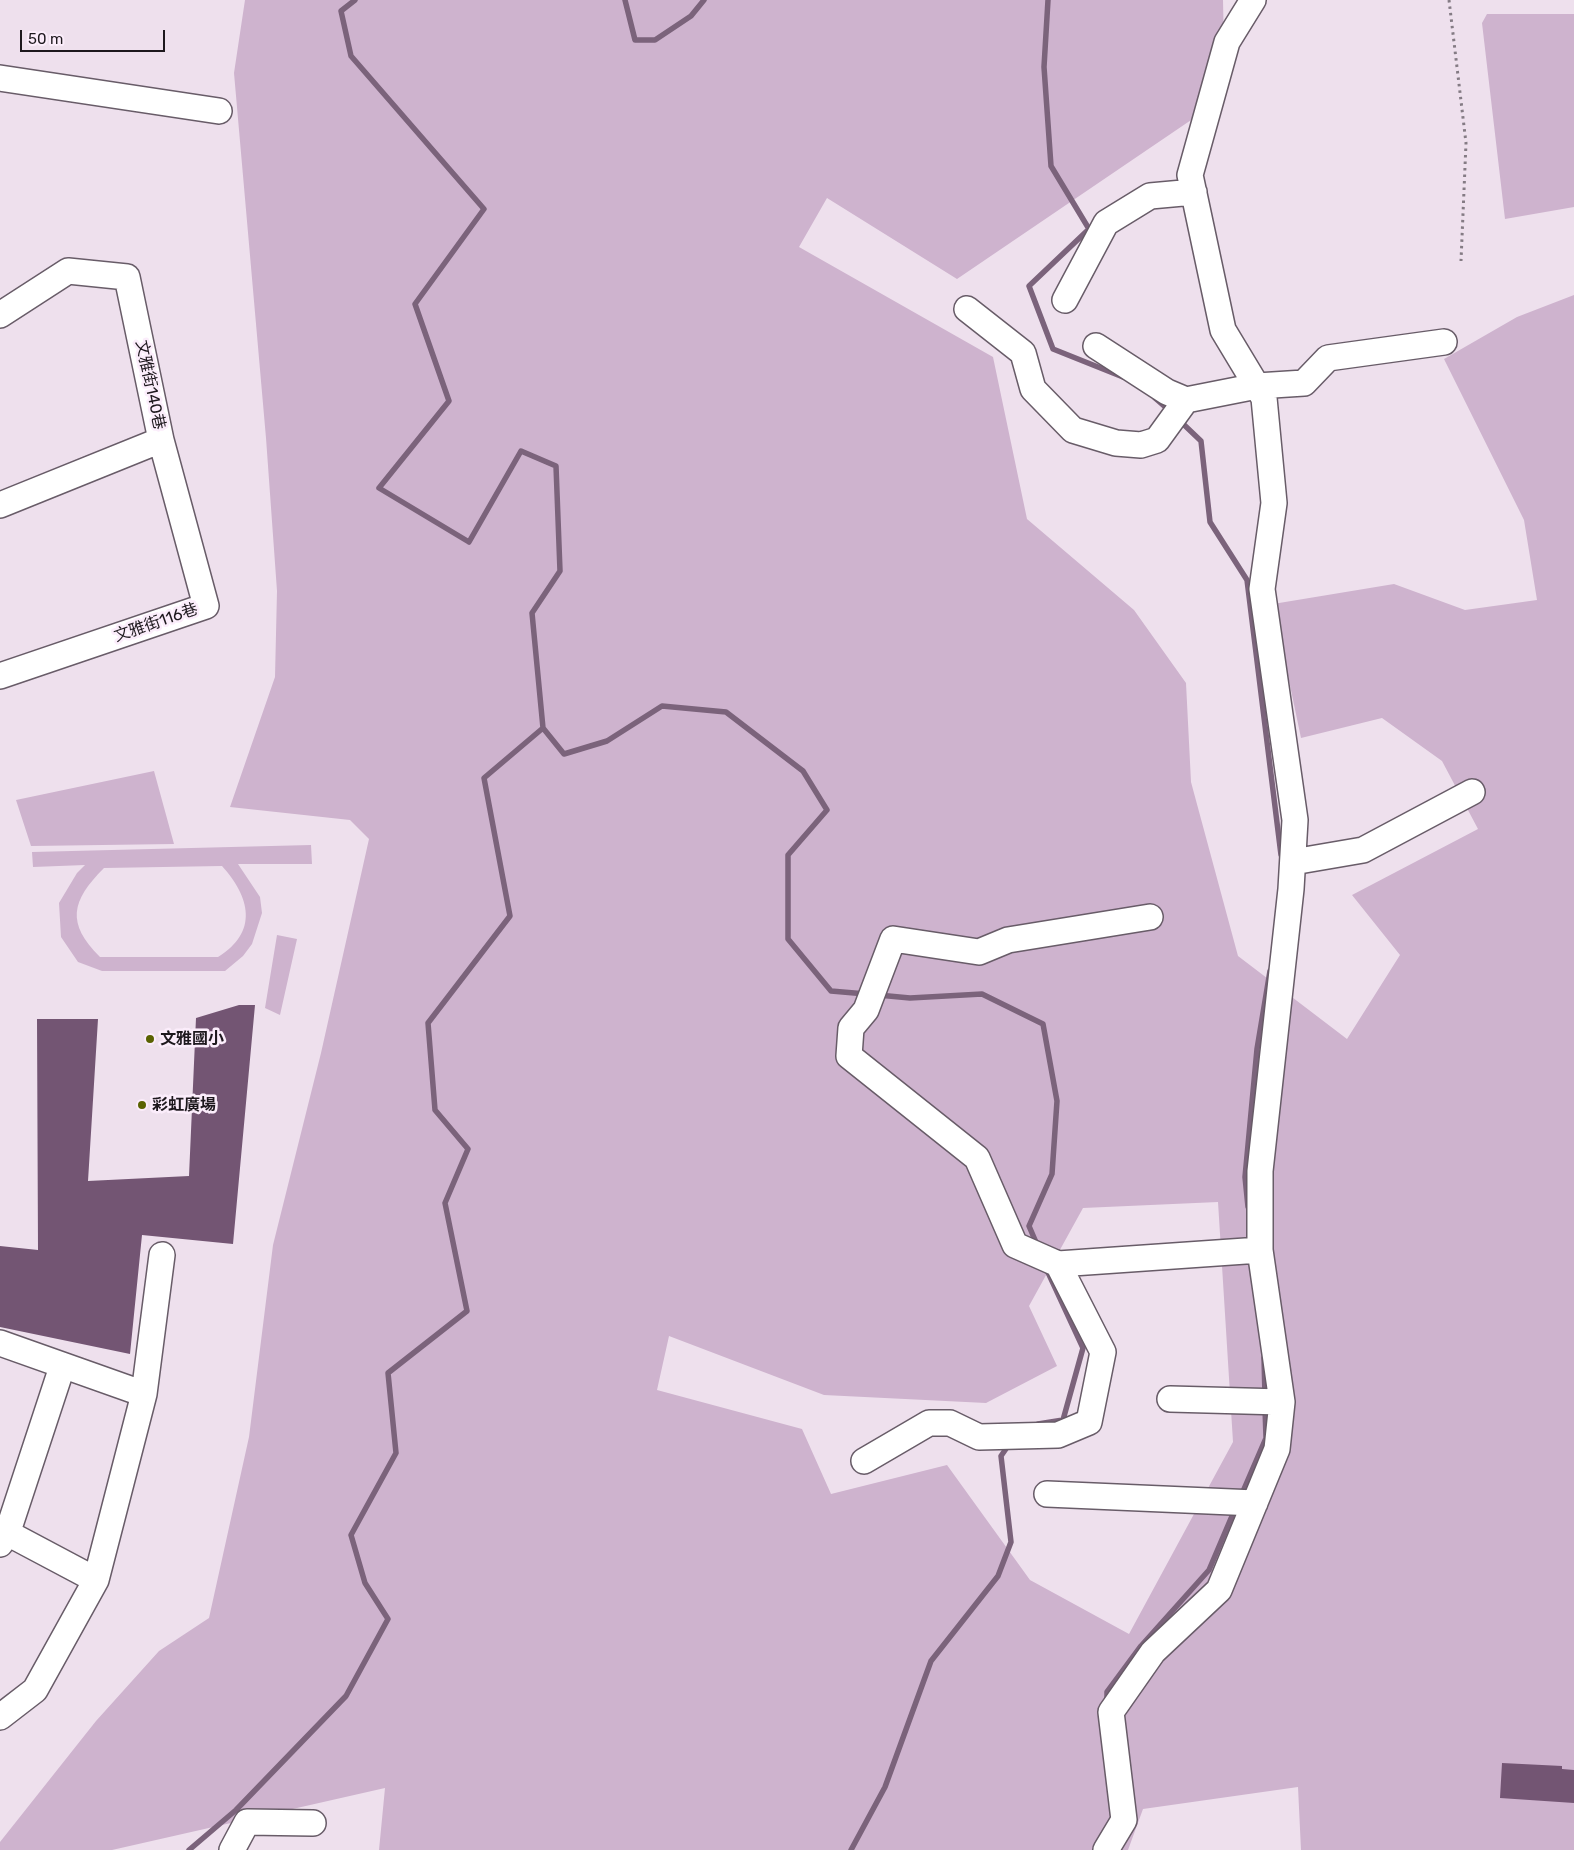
<!DOCTYPE html>
<meta charset="utf-8">
<style>
body{margin:0}
#map{position:relative;width:1574px;height:1850px;overflow:hidden;background:#eee0ed;font-family:Rubik,sans-serif}
canvas{display:block}
.scale{position:absolute;left:20px;top:30px;width:145px;height:22px;box-sizing:border-box;border:2px solid #1d181d;border-top:0;padding-left:6px;font-size:15px;line-height:18px;white-space:nowrap;color:#1d181d;-webkit-text-stroke:4px #fbedfb;paint-order:stroke}
</style>
<div id="map">
<canvas width="1574" height="1850"></canvas>
<div class="scale">50 m</div>
</div>
<script>
const ctx = document.querySelector('canvas').getContext('2d');
ctx.lineJoin = 'round';
function fillPath(path, color) { ctx.fillStyle = color; ctx.fill(path, 'evenodd'); }
function stroke(path, color, width, dash) { ctx.strokeStyle = color; ctx.lineWidth = width; ctx.lineCap = dash ? 'butt' : 'round'; ctx.setLineDash(dash || []); ctx.stroke(path); }
function drawText(font, color, halo, rows, align = 'center') {
  ctx.font = font + ' Rubik,"Noto Sans TC",sans-serif'; ctx.lineWidth = 5; ctx.setLineDash([]); ctx.textBaseline = 'middle'; ctx.strokeStyle = halo; ctx.fillStyle = color; for (const [text, x, y, turn = 0] of rows) {
    ctx.save(); ctx.translate(x, y); ctx.rotate((+turn || 0) * Math.PI / 180); ctx.textAlign = isNaN(turn) ? turn : align; if (halo) ctx.strokeText(text, 0, 0); ctx.fillText(text, 0, 0); ctx.restore();
  }
}
fillPath(new Path2D(`
 M 245,0 L 1223,0 L 1225,97 L 957,279 L 827,198 L 799,247 L 993,357 L 1027,519 L 1134,610 L 1186,683 L 1191,782 L 1238,956 L 1347,1039 L 1400,955 L 1352,895 L 1478,829 L 1442,761 L 1382,718 L 1301,738 L 1273,604 L 1394,584 L 1465,610 L 1537,600 L 1524,520 L 1444,359 L 1517,317 L 1574,295 L 1574,1850 L 1301,1850 L 1298,1787 L 1143,1809 L 1128,1850 L 379,1850 L 385,1788 L 112,1850 L 0,1850 L 0,1842 L 96,1721 L 159,1651 L 209,1618 L 249,1437 L 273,1245 L 321,1053 L 369,839 L 350,820 L 230,807 L 275,677 L 277,591 L 266,438 L 234,73 ZM 1218,1202 L 1233,1442 L 1129,1634 L 1030,1580 L 947,1465 L 831,1494 L 802,1429 L 657,1390 L 669,1336 L 824,1395 L 986,1403 L 1057,1366 L 1029,1306 L 1083,1208 Z
 M 1487,14 L 1574,14 L 1574,207 L 1505,219 L 1482,23 Z
 M 154,771 L 174,844 L 31,846 L 16,800 Z
 M 311,845 L 312,864 L 238,864 L 260,897 L 262,913 L 252,944 L 243,956 L 225,971 L 102,971 L 78,962 L 61,937 L 59,903 L 77,873 L 85,865 L 33,867 L 32,852 ZM 222,866 C 250,897 259,932 218,957 L 100,957 C 66,923 71,901 104,868 Z
 M 277,935 L 297,939 L 280,1015 L 265,1008 Z`), '#ceb3ce');
stroke(new Path2D(`
 M 625,0 L 635,40 L 655,40 L 691,16 L 704,0
 M 1048,0 L 1044,67 L 1051,166 L 1089,229 L 1029,286 L 1053,349 L 1123,377
 M 1155,398 L 1171,412
 M 1179,420 L 1201,441 L 1210,522 L 1247,580 L 1281,855
 M 543,728 L 564,754 L 607,741 L 662,706 L 726,712 L 803,771 L 827,810 L 788,855 L 788,939 L 831,991 L 866,994
 M 878,995 L 910,998 L 982,994 L 1043,1024 L 1057,1101 L 1052,1174 L 1029,1226 L 1038,1247
 M 1248,1207 L 1245,1177 L 1257,1049 L 1270,971
 M 1264,1358 L 1265,1396
 M 1038,1424 L 1063,1420 L 1083,1348 L 1046,1268
 M 1241,1496 L 1266,1438 L 1265,1408
 M 1107,1702 L 1107,1692 L 1141,1646 L 1209,1570 L 1235,1509
 M 189,1850 L 236,1810 L 346,1696 L 388,1619 L 365,1583 L 351,1535 L 396,1453 L 388,1373 L 467,1311 L 445,1203 L 468,1149 L 435,1110 L 428,1023 L 510,916 L 484,778 L 543,728 L 532,613 L 560,571 L 556,466 L 521,451 L 469,542 L 379,488 L 449,401 L 415,304 L 484,209 L 351,56 L 341,11 L 355,0
 M 851,1850 L 885,1787 L 931,1661 L 998,1576 L 1011,1542 L 1001,1456 L 1010,1443`), '#7b637b', 5.5);
fillPath(new Path2D(`
 M 239,1005 L 255,1005 L 233,1244 L 142,1235 L 130,1354 L 0,1327 L 0,1246 L 38,1250 L 37,1019 L 98,1019 L 88,1181 L 189,1176 L 196,1018 Z
 M 1502,1763 L 1562,1766 L 1562,1769 L 1574,1770 L 1574,1803 L 1500,1798 Z`), '#735573');
const minor = new Path2D(`
 M 0,78 L 219,111
 M 1065,300 L 1106,223 L 1150,196 L 1194,192
 M 967,309 L 1023,353 L 1033,389 L 1073,430 L 1116,443 L 1141,445 L 1157,440 L 1186,400
 M 0,315 L 68,271 L 127,277 L 161,440 L 0,505
 M 1096,346 L 1167,392 L 1186,400 L 1257,386 L 1304,383 L 1328,358 L 1444,342
 M 0,676 L 206,606 L 161,440
 M 1293,862 L 1363,850 L 1472,792
 M 1150,917 L 1008,940 L 979,952 L 893,939 L 866,1010 L 851,1028 L 849,1056 L 977,1158 L 1015,1245 L 1058,1264 L 1260,1250
 M 0,1343 L 144,1394
 M 1170,1399 L 1282,1402
 M 864,1461 L 929,1423 L 950,1423 L 979,1437 L 1058,1435 L 1089,1422 L 1103,1352 L 1058,1264
 M 1047,1494 L 1255,1503
 M 0,1529 L 96,1580
 M 0,1544 L 7,1534 L 62,1367
 M 0,1717 L 35,1690 L 96,1580 L 144,1394 L 162,1255
 M 232,1850 L 247,1822 L 313,1823
 M 1106,1850 L 1124,1820 L 1111,1712 L 1153,1652 L 1219,1590 L 1277,1449 L 1282,1402 L 1260,1250 L 1260,1171 L 1291,889 L 1295,820 L 1262,589 L 1274,503 L 1264,398 L 1223,330 L 1190,175 L 1227,42 L 1253,0`);
stroke(minor, '#685c68', 28);
stroke(new Path2D(`
 M 1449,0 L 1466,143 L 1461,261`), '#847b84', 3, [2.5, 4]);
stroke(minor, '#fff', 25);
for (const [x, y, r, color] of [
 [150,1039,5,"#596201"],
 [142,1105,5,"#596201"]
]) { const dot = new Path2D(); dot.arc(x, y, r, 0, 2 * Math.PI); ctx.fillStyle = color; ctx.fill(dot); stroke(dot, '#fbedfb', 2); }
drawText('16px', '#1d181d', '#fbedfb', [
 ["文雅街140巷",150,385,78],
 ["文雅街116巷",156,623,-19]
]);
drawText('bold 16px', '#1d181d', '#fbedfb', [
 ["文雅國小",160,1039],
 ["彩虹廣場",152,1105]
], 'left');
</script>
